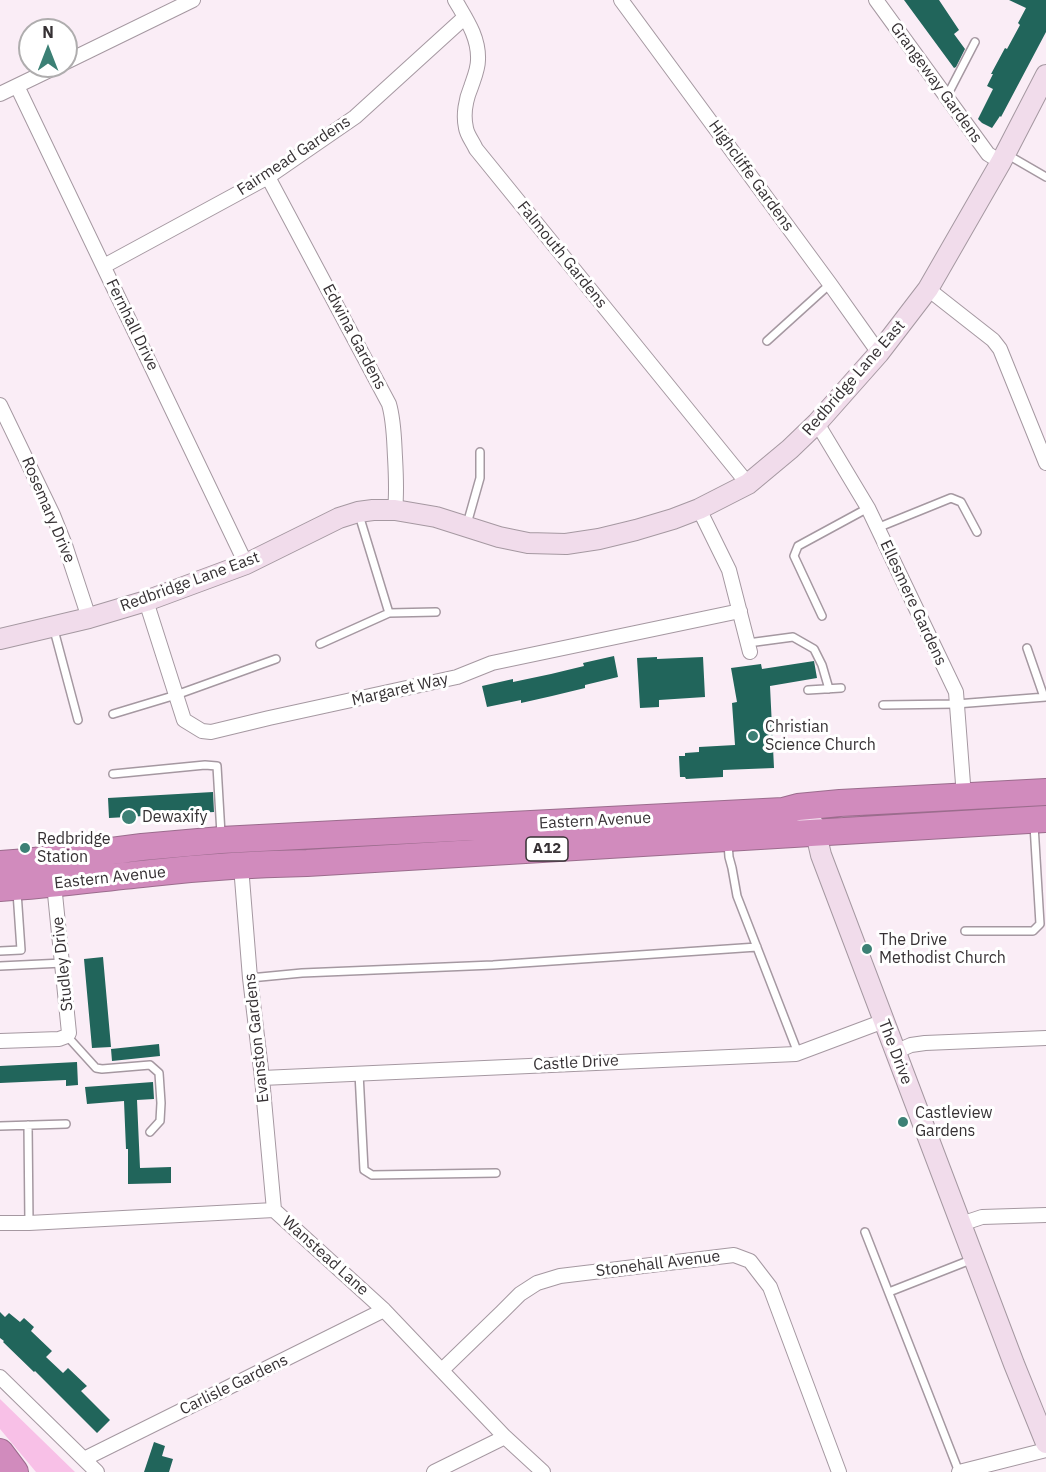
<!DOCTYPE html>
<style>
body{margin:0}
#map{position:relative;width:1046px;height:1472px;overflow:hidden;background:#faedf6;font-family:"IBM Plex Sans",sans-serif}
canvas{display:block}
.north{position:absolute;left:18px;top:18px;width:60px;height:60px;box-sizing:border-box;background:#fff;border:2px solid #afadae;border-radius:50%;rotate:0deg;font-size:16px;font-weight:700;line-height:24px;text-align:center;color:#363134}
.north::after{content:'';display:block;margin:auto;width:21px;height:27px;background:#3c8075;clip-path:polygon(50% 0,100% 100%,50% 72%,0 100%)}
</style>
<div id="map">
<canvas width="1046" height="1472"></canvas>
<div class="north">N</div>
</div>
<script>
const ctx = document.querySelector('canvas').getContext('2d');
ctx.lineJoin = 'round';
function fillPath(path, color) { ctx.fillStyle = color; ctx.fill(path, 'evenodd'); }
function stroke(path, color, width, dash) { ctx.strokeStyle = color; ctx.lineWidth = width; ctx.lineCap = dash ? 'butt' : 'round'; ctx.setLineDash(dash || []); ctx.stroke(path); }
function drawText(font, color, halo, rows, align = 'center') {
  ctx.font = font + ' "IBM Plex Sans",sans-serif'; ctx.lineWidth = 6; ctx.setLineDash([]); ctx.textBaseline = 'middle'; ctx.strokeStyle = halo; ctx.fillStyle = color; for (const [text, x, y, turn = 0] of rows) {
    ctx.save(); ctx.translate(x, y); ctx.rotate((+turn || 0) * Math.PI / 180); ctx.textAlign = isNaN(turn) ? turn : align; if (halo) ctx.strokeText(text, 0, 0); ctx.fillText(text, 0, 0); ctx.restore();
  }
}
fillPath(new Path2D(`
 M 1046,799 L 1046,808 L 875,819 L 874,809 Z
 M 0,1399 L 75,1472 L 36,1472 L 0,1429 Z`), '#f8c0e7');
fillPath(new Path2D(`
 M 904,0 L 939,0 L 959,30 L 954,34 L 965,49 L 956,67 L 954,68 Z
 M 1009,0 L 1046,0 L 1046,32 L 1001,117 L 1000,116 L 992,128 L 982,123 L 978,119 L 993,89 L 987,86 L 993,74 L 991,74 L 1005,48 L 1007,49 L 1020,25 L 1018,23 L 1026,8 Z
 M 614,656 L 618,677 L 585,685 L 585,688 L 552,696 L 521,703 L 521,700 L 487,707 L 482,686 L 513,679 L 513,682 L 551,674 L 584,666 L 583,663 Z
 M 657,657 L 657,659 L 703,657 L 705,697 L 659,700 L 659,707 L 640,708 L 637,658 Z
 M 814,661 L 817,678 L 770,686 L 774,768 L 723,770 L 723,777 L 686,779 L 685,777 L 680,777 L 679,756 L 685,756 L 685,753 L 699,752 L 699,747 L 735,745 L 732,703 L 737,702 L 731,668 L 761,664 L 762,669 Z
 M 213,792 L 214,812 L 109,818 L 108,798 Z
 M 103,957 L 111,1047 L 92,1048 L 84,959 Z
 M 159,1044 L 160,1056 L 112,1061 L 111,1049 Z
 M 77,1062 L 78,1085 L 66,1086 L 66,1080 L 0,1083 L 0,1066 Z
 M 153,1082 L 154,1099 L 137,1100 L 140,1168 L 171,1167 L 171,1183 L 128,1184 L 128,1149 L 126,1149 L 124,1101 L 87,1104 L 85,1087 Z
 M 0,1312 L 5,1317 L 9,1313 L 20,1322 L 24,1318 L 34,1327 L 31,1331 L 52,1351 L 46,1357 L 63,1373 L 68,1368 L 87,1386 L 81,1391 L 110,1420 L 97,1433 L 35,1371 L 34,1372 L 3,1342 L 4,1341 L 0,1338 Z
 M 154,1442 L 165,1446 L 162,1456 L 173,1459 L 169,1472 L 144,1472 Z`), '#21655b');
const lane = new Path2D(`
 M 947,96 L 975,42
 M 1008,155 L 1046,177
 M 767,341 L 830,284
 M 359,515 L 389,613
 M 467,524 L 480,478 L 480,452
 M 877,528 L 951,498 L 961,502 L 977,532
 M 822,616 L 794,556 L 798,546 L 868,508
 M 54,630 L 78,720
 M 748,643 L 793,637 L 814,649 L 822,665 L 829,689
 M 320,644 L 389,613 L 436,612
 M 1027,648 L 1044,697
 M 808,690 L 841,688
 M 883,705 L 956,704 L 1046,697
 M 113,714 L 176,695 L 276,659
 M 113,774 L 205,765 L 217,766 L 221,834
 M 728,843 L 729,857 L 732,868 L 737,896 L 798,1053
 M 965,931 L 1033,931 L 1040,924 L 1034,825
 M 0,951 L 21,950 L 17,892
 M 0,966 L 63,963
 M 250,978 L 302,973 L 493,965 L 757,947
 M 67,1036 L 96,1068 L 102,1069 L 150,1065 L 159,1073 L 161,1103 L 160,1121 L 150,1132
 M 359,1073 L 364,1170 L 372,1175 L 496,1173
 M 28,1125 L 29,1223
 M 0,1126 L 66,1124
 M 865,1232 L 959,1472
 M 889,1292 L 973,1259`);
const street = new Path2D(`
 M 455,0 C 466,19 479,37 478,60 C 478,69 474,78 471,87 C 466,99 463,115 466,128 C 467,135 473,142 476,149 L 748,484
 M 621,0 L 830,284 L 879,353
 M 876,0 L 988,154 L 1001,162
 M 66,62 L 193,0
 M 17,86 L 246,564
 M 0,94 L 58,66
 M 268,177 L 389,404 C 394,421 394,439 395,457 C 396,475 397,492 395,510
 M 104,266 L 268,177 L 355,117 L 465,17
 M 928,289 L 993,340 L 1000,349 L 1046,463
 M 0,405 L 53,515 L 65,545 L 89,618
 M 817,423 L 868,508 L 956,692 L 964,797
 M 699,509 L 729,570 L 750,652
 M 146,601 L 184,720 L 202,731 L 211,732 L 269,718 L 457,677 L 492,663 L 740,611
 M 241,866 L 250,978 L 262,1078 L 274,1210
 M 0,1041 L 59,1039 L 67,1036 L 69,1033 L 54,884 L 52,880
 M 895,1052 L 911,1045 L 925,1043 L 1046,1038
 M 262,1078 L 796,1054 L 884,1021
 M 0,1223 L 29,1223 L 274,1210 L 384,1310 L 505,1437 L 543,1472
 M 961,1224 L 982,1217 L 1046,1215
 M 442,1370 L 502,1312 L 520,1294 L 537,1283 L 560,1276 L 734,1255 L 750,1261 L 770,1287 L 839,1472
 M 0,1377 L 97,1472
 M 84,1459 L 384,1310
 M 434,1472 L 505,1437
 M 959,1472 L 1046,1450`);
const secondary = new Path2D(`
 M 0,639 L 89,618 L 146,601 L 246,564 L 339,518 L 358,512 L 373,510 L 395,510 L 436,517 L 499,537 L 528,543 L 566,544 L 599,539 L 636,530 L 673,519 L 699,509 L 748,484 L 790,449 L 817,423 L 879,353 L 928,289 L 1001,162 L 1046,75
 M 783,811 L 807,819 L 814,825 L 821,855 L 1014,1364 L 1046,1443`);
const highway = new Path2D(`
 M 0,864 L 27,862 L 142,847 L 221,840 L 783,811 L 798,807 L 840,803 L 1046,792
 M 0,888 C 51,885 101,878 151,873 C 203,867 255,864 307,863 L 1046,819
 M 0,1452 L 15,1472`);
stroke(lane, '#a598a1', 10);
stroke(street, '#a598a1', 16);
stroke(secondary, '#a598a1', 22);
stroke(highway, '#9b6c8d', 28);
stroke(lane, '#fff', 7);
stroke(street, '#fff', 14);
stroke(secondary, '#f1dceb', 20);
stroke(highway, '#d18bbd', 26);
for (const [x, y, r, color] of [
 [753,736,6,"#3c8075"],
 [129,817,8,"#3c8075"],
 [25,848,6,"#3c8075"],
 [867,949,6,"#3c8075"],
 [903,1122,6,"#3c8075"]
]) { const dot = new Path2D(); dot.arc(x, y, r, 0, 2 * Math.PI); ctx.fillStyle = color; ctx.fill(dot); stroke(dot, '#fff', 2); }
for (const [x, y, w] of [
 [547,849,42]
]) { const box = new Path2D(); box.roundRect(x - w / 2, y - 12, w, 24, 4.5); ctx.fillStyle = '#fff'; ctx.fill(box); stroke(box, '#363134', 1.5); }
drawText('bold 15px', '#363134', null, [
 ["A12",547,849]
]);
drawText('16px', '#363134', '#fff', [
 ["Grangeway Gardens",936,83,54],
 ["Fairmead Gardens",294,156,-33],
 ["Highcliffe Gardens",751,176,54],
 ["Falmouth Gardens",562,255,51],
 ["Fernhall Drive",132,325,64],
 ["Edwina Gardens",354,337,62],
 ["Redbridge Lane East",854,378,-49],
 ["Rosemary Drive",48,510,67],
 ["Redbridge Lane East",190,582,-20],
 ["Ellesmere Gardens",913,603,65],
 ["Margaret Way",400,690,-13],
 ["Eastern Avenue",595,821,-3],
 ["Eastern Avenue",110,878,-6],
 ["Studley Drive",63,964,-96],
 ["Evanston Gardens",257,1038,-96],
 ["The Drive",895,1052,69],
 ["Castle Drive",576,1063,-3],
 ["Wanstead Lane",325,1256,42],
 ["Stonehall Avenue",658,1264,-7],
 ["Carlisle Gardens",234,1385,-26]
]);
drawText('16px', '#363134', '#fff', [
 ["Christian",765,727],
 ["Science Church",765,745],
 ["Dewaxify",142,817],
 ["Redbridge",37,839],
 ["Station",37,857],
 ["The Drive",879,940],
 ["Methodist Church",879,958],
 ["Castleview",915,1113],
 ["Gardens",915,1131]
], 'left');
</script>
